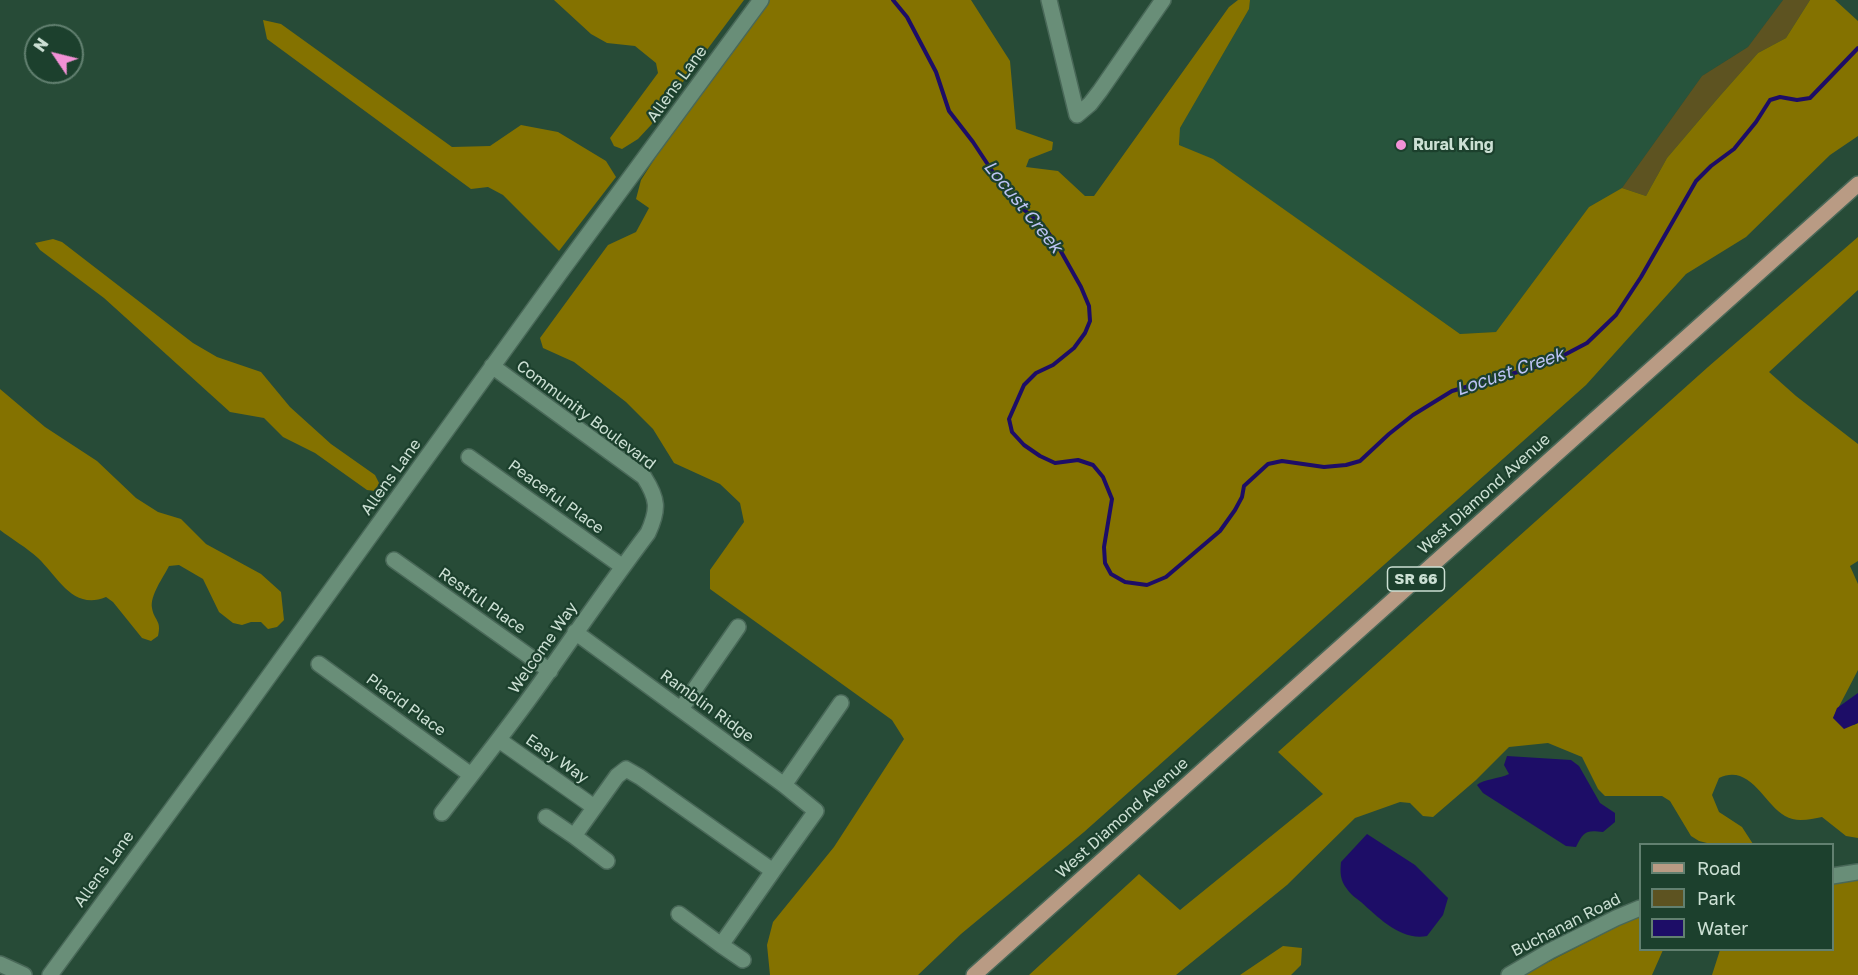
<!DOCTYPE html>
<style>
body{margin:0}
#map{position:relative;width:1858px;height:975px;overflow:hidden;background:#274b37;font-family:"Golos Text",sans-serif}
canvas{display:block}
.legend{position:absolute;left:1639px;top:843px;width:195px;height:108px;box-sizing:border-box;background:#1c402d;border:2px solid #628070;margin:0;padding:8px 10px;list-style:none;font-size:18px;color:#cce0d4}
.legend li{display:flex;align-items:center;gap:12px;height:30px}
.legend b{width:30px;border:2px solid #628070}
.north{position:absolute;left:24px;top:24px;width:60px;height:60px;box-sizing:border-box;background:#1c402d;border:2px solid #628070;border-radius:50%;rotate:305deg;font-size:16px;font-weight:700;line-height:24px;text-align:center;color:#cce0d4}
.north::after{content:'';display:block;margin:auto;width:21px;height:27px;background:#f291d6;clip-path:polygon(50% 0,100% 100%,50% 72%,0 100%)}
</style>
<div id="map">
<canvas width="1858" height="975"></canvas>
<ul class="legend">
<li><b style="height:8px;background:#b99b84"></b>Road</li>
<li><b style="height:16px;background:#5d5321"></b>Park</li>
<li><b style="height:16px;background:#1d0d67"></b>Water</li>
</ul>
<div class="north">N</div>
</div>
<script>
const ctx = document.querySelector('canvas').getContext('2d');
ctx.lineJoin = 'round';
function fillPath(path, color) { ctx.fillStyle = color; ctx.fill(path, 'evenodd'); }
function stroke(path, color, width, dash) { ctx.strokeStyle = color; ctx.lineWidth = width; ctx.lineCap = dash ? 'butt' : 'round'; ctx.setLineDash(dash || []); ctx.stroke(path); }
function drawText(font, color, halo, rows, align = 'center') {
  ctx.font = font + ' "Golos Text",sans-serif'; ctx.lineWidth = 4.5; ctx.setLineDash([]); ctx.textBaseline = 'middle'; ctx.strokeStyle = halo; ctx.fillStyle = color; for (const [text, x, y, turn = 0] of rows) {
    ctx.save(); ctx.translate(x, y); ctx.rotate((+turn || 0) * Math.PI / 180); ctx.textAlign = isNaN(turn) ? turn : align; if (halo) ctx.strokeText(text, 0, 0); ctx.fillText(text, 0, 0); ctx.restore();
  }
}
fillPath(new Path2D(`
 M 1250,0 L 1783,0 L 1748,47 L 1702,76 L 1622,188 L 1589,207 L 1496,332 L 1460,334 L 1213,160 L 1179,145 L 1180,128 L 1249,9 Z`), '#27543c');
fillPath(new Path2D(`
 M 1783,0 L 1810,0 L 1786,38 L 1758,53 L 1719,97 L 1667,158 L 1646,196 L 1622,188 L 1702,76 L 1748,47 Z`), '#5d5321');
fillPath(new Path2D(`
 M 554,0 L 744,0 L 651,125 L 638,139 L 622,149 L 614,146 L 610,138 L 658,73 L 656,63 L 635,46 L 607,43 L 591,34 Z
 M 766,0 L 971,0 L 1010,61 L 1016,129 L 1053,142 L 1052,150 L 1029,159 L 1026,167 L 1058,171 L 1085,196 L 1094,196 L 1229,7 L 1238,0 L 1250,0 L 1249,9 L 1180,128 L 1179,145 L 1213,159 L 1460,334 L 1496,332 L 1589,207 L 1622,188 L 1646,196 L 1667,158 L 1719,97 L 1758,53 L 1786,38 L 1810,0 L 1835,0 L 1858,21 L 1858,136 L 1830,155 L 1746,237 L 1686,274 L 1586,385 L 1084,832 L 961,934 L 918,975 L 770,975 L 767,945 L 773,922 L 834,847 L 904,739 L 892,720 L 710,589 L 710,570 L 744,522 L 740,503 L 720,484 L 674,463 L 653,429 L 626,402 L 574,362 L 543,348 L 540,338 L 608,245 L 636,232 L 649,208 L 636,199 L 641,180 L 707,77 Z
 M 263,20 L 281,24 L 452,147 L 490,146 L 521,125 L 558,132 L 606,161 L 616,177 L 559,251 L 503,195 L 488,187 L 471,189 L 267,39 Z
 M 1858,237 L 1858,290 L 1769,372 L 1796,396 L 1858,444 L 1858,561 L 1850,566 L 1858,584 L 1858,670 L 1833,718 L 1854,725 L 1858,723 L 1858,838 L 1846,836 L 1822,817 C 1811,819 1796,823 1785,816 C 1764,804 1750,763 1719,778 L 1712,795 L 1719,812 L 1742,827 L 1753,844 L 1711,844 L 1699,841 L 1691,836 L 1670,801 L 1662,796 L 1605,796 L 1598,789 L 1582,757 L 1548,743 L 1509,747 L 1476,780 L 1433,817 L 1423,816 L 1410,803 L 1400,802 L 1355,818 L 1287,885 L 1176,975 L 1029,975 L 1139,874 L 1180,910 L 1323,794 L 1278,752 L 1708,367 Z
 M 53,239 L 62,242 L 193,343 L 217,357 L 261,372 L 290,407 L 331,444 L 375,475 L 379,483 L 375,491 L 367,490 L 315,453 L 283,437 L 264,418 L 230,412 L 104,298 L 40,250 L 35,243 Z
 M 0,389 L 45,427 L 97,461 L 136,498 L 158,512 L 181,519 L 206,544 L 261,574 L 281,592 L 284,620 L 277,627 L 268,629 L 261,622 L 251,622 L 242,625 L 233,623 L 219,612 L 203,579 L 179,565 L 169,566 C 163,578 150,595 152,608 C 154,621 162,620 158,636 L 151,641 L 142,638 L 113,602 L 106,597 C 73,611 58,577 38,558 C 27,548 12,539 0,530 Z
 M 1858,878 L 1858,975 L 1712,975 L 1720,950 L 1832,950 L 1833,880 Z
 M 1640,915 L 1640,950 L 1663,950 L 1652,975 L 1523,975 Z
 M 1283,946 L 1302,948 L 1301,965 L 1291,975 L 1240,975 Z`), '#847200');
fillPath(new Path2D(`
 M 1858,693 L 1858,723 L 1844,729 L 1833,718 L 1837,708 Z
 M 1507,756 L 1571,760 L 1579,766 L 1600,803 L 1615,813 L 1615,822 L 1603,832 C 1586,830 1584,831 1576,847 L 1566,846 L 1483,793 L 1477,785 C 1483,779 1499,779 1509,774 L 1504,765 Z
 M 1367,834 L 1415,865 L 1448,898 L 1443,915 L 1427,936 C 1401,941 1379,918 1361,902 C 1356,898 1350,894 1347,889 C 1340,880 1340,872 1341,862 Z`), '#1d0d67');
stroke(new Path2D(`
 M 893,0 L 907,17 L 936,72 L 949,111 L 973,142 L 1006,192 L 1019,206 L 1042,224 L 1059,248 L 1081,287 L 1089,306 L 1090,321 L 1085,333 L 1074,348 L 1053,365 L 1036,373 L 1024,385 L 1009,419 L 1012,432 L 1024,445 L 1040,456 L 1055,463 L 1078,460 L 1093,465 L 1103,477 L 1112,499 L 1104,547 L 1105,563 L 1111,574 L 1125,582 L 1147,585 L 1166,577 L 1220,531 L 1235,510 L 1242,497 L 1244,486 L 1268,464 L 1282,461 L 1324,467 L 1346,465 L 1360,461 L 1389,434 L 1413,415 L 1452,391 L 1549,363 L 1587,343 L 1616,315 L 1641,277 L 1696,181 L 1711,166 L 1734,149 L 1756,122 L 1770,100 L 1780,97 L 1797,100 L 1810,98 L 1858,48`), '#1d0d67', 4);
const street = new Path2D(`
 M 1049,0 L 1077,115 L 1090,104 L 1100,91 L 1163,0
 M 469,457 L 623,567
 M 394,560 L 550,671
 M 575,632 L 784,785 L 816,811 L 773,871
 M 319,664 L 471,775
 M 681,709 L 738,627
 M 499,740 L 594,807
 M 784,785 L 841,703
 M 442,813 C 478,766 515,720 549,671 C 582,624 614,578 648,533 C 659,509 658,499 644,477 L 492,366
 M 546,817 L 574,836 L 617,776 L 626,769 L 640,777 L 773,871 L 721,945 L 679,914
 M 574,836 L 607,861
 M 1832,876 L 1858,872
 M 721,945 L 743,960
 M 50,975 L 241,715 L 562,270 L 761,0
 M 1509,975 L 1550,951 L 1616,918 L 1640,908`);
const secondary = new Path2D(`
 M 0,964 L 24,975`);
const primary = new Path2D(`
 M 974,975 L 1858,184`);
stroke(street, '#496858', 18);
stroke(secondary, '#496858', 18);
stroke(primary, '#496858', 18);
stroke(street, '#698e78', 15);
stroke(secondary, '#698e78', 15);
stroke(primary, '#b99b84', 15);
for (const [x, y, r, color] of [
 [1401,145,6,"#f291d6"]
]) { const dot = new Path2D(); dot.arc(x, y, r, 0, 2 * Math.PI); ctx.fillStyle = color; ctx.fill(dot); stroke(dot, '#1c402d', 2); }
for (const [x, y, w] of [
 [1416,579,57]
]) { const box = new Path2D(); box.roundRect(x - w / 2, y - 12, w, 24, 4.5); ctx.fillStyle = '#1c402d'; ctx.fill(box); stroke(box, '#cce0d4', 1.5); }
drawText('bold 15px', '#cce0d4', null, [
 ["SR 66",1416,579]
]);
drawText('16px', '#cce0d4', '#1c402d', [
 ["Allens Lane",677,84,-54],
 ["Community Boulevard",586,415,37],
 ["Allens Lane",391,477,-54],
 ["West Diamond Avenue",1484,494,-42],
 ["Peaceful Place",556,497,36],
 ["Restful Place",482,601,35],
 ["Welcome Way",543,648,-55],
 ["Placid Place",406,705,36],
 ["Ramblin Ridge",707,706,36],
 ["Easy Way",557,759,35],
 ["West Diamond Avenue",1122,818,-42],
 ["Allens Lane",104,869,-54],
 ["Buchanan Road",1566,925,-27]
]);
drawText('bold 16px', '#cce0d4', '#1c402d', [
 ["Rural King",1413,145]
], 'left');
drawText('italic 18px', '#bcc3f4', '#1c402d', [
 ["Locust Creek",1023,207,51],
 ["Locust Creek",1510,372,-19]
]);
</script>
